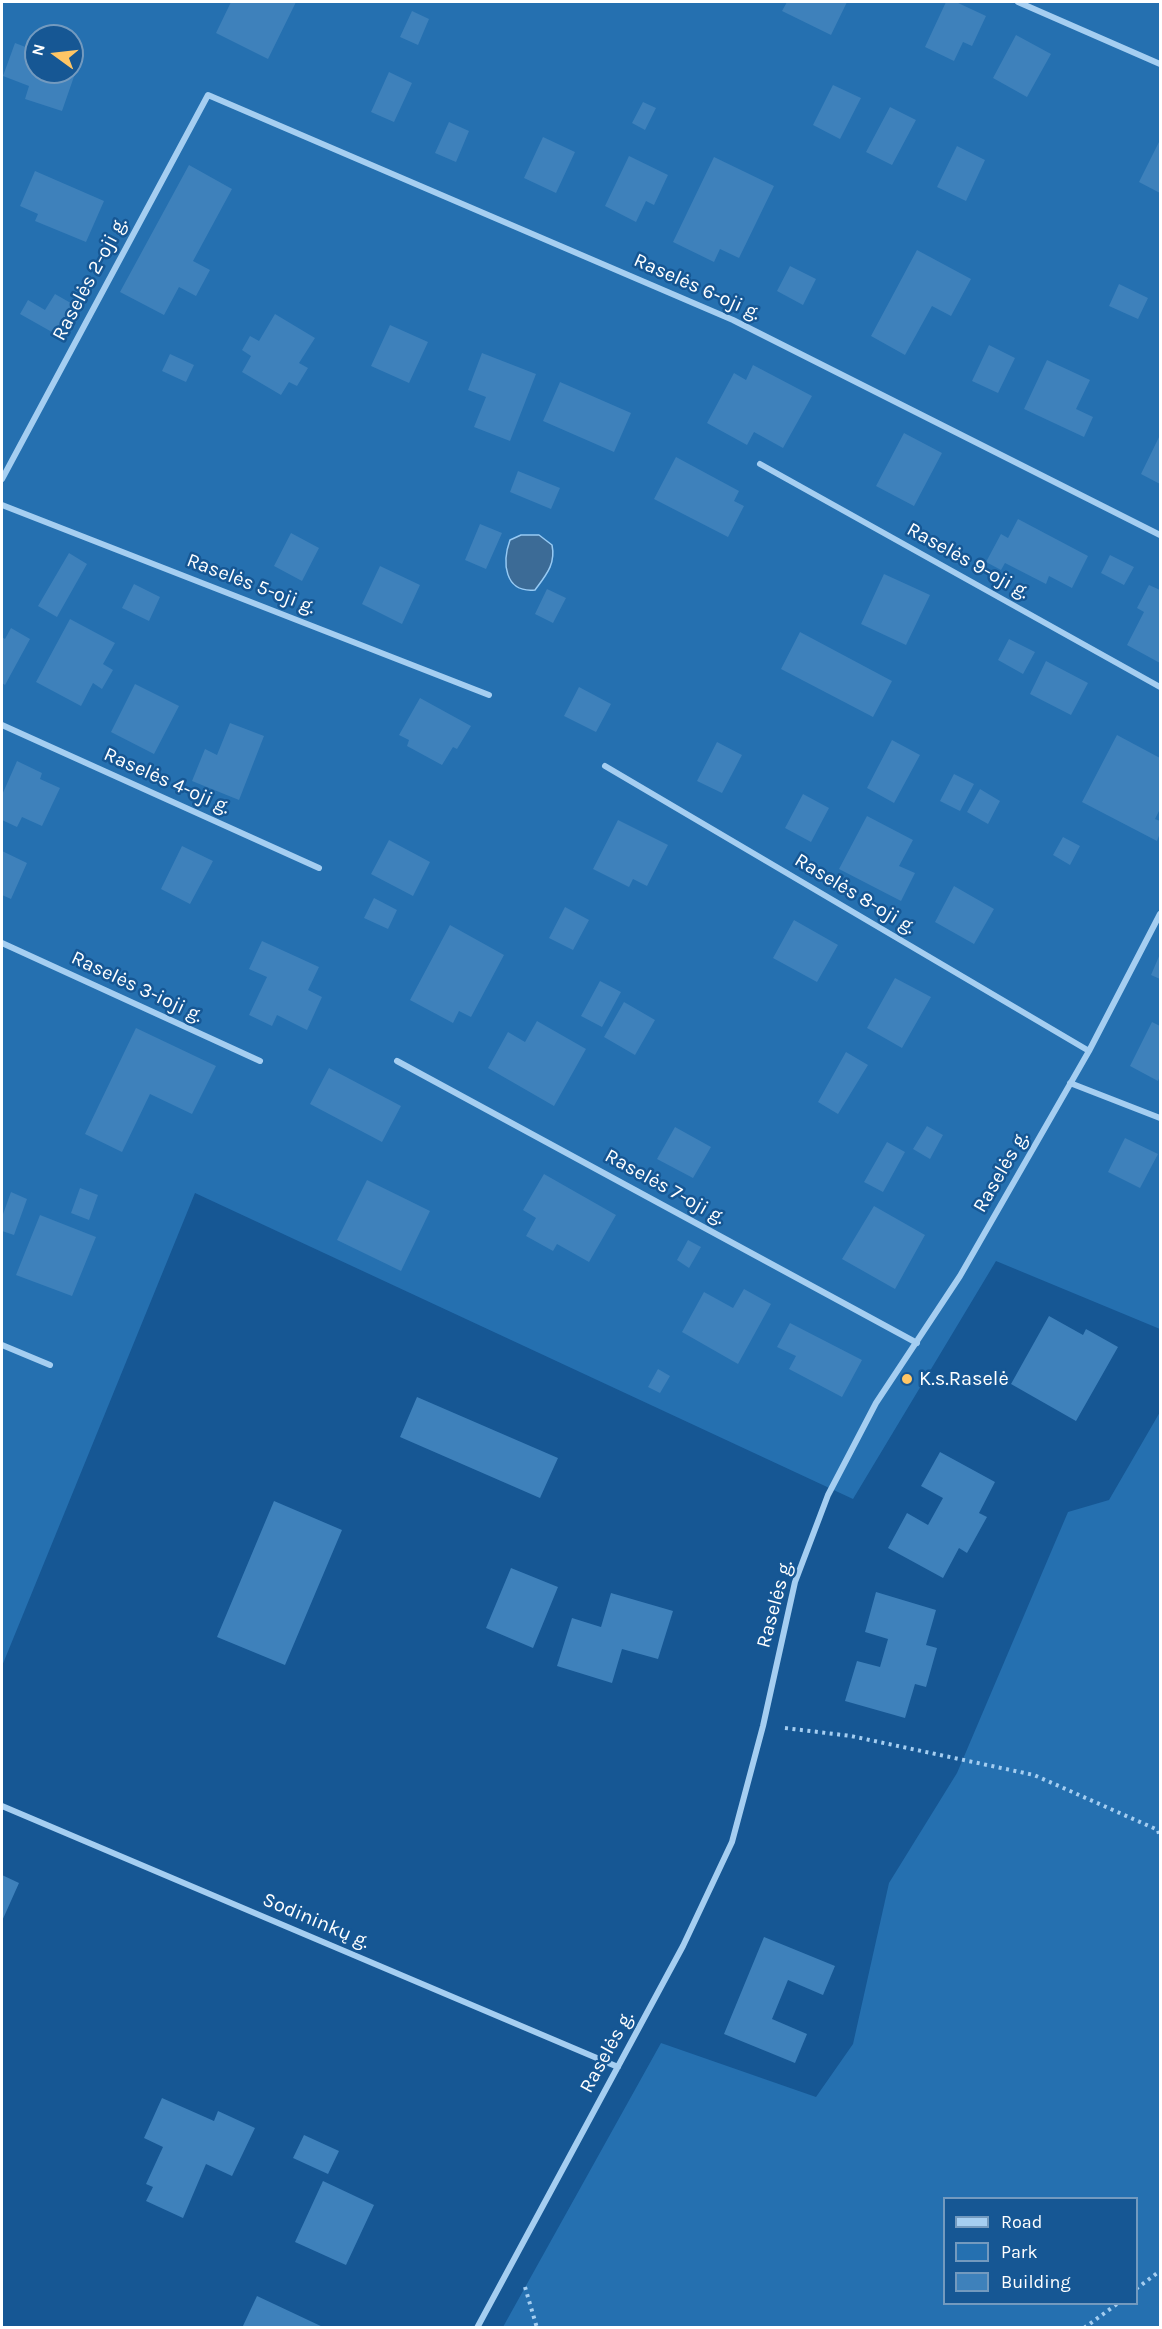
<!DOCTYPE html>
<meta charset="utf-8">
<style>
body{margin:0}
#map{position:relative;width:1162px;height:2329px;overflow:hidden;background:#165794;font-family:Karla,sans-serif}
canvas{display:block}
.frame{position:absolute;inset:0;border:3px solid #fff;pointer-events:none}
.legend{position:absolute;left:943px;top:2197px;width:195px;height:108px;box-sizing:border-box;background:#165794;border:2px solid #739abf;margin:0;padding:8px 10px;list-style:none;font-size:18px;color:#fff}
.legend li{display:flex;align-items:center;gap:12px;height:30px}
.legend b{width:30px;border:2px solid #739abf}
.north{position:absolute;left:24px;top:24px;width:60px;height:60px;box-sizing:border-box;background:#165794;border:2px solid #739abf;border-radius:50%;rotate:285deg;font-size:16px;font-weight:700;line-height:24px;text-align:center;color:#fff}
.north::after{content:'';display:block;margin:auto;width:21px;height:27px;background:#ffc665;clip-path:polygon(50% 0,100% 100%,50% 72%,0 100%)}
</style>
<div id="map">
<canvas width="1162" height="2329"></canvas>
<div class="frame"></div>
<ul class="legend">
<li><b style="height:8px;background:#a5cef1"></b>Road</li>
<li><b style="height:16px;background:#2570b0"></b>Park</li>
<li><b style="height:16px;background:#3e81bb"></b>Building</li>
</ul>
<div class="north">N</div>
</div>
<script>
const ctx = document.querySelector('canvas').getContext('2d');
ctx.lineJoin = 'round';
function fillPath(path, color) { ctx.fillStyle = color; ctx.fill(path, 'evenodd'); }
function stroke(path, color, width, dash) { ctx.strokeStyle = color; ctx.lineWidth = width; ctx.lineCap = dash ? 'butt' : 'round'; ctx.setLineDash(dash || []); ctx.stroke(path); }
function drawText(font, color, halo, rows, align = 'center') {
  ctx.font = font + ' Karla,sans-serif'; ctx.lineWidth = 5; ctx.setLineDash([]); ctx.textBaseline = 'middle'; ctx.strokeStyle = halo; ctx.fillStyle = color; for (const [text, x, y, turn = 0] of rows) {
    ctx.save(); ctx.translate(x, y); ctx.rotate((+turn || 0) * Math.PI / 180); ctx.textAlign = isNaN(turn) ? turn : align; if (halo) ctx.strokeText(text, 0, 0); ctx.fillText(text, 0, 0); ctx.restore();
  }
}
fillPath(new Path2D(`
 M 2,2 L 1160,2 L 1160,1329 L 996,1261 L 853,1499 L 195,1193 L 2,1666 ZM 36,36 L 72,36 L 72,72 L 36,72 Z
 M 1160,1412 L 1160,2327 L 503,2327 L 661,2043 L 816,2097 L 853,2044 L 889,1883 L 957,1773 L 1068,1512 L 1109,1500 ZM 944,2198 L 1136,2198 L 1136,2304 L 944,2304 Z`), '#2570b0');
const water = new Path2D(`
 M 521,535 L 539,535 L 552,545 C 556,564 546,575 535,590 C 504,593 502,562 510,540 Z`);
fillPath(water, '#3c6b96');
stroke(water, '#97caf4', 1.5);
fillPath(new Path2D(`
 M 231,2 L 296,2 L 268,59 L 216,33 Z
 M 787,2 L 847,2 L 831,35 L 782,11 Z
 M 946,2 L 956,2 L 986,16 L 972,46 L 963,42 L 954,61 L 925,47 Z
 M 412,11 L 429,19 L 418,45 L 400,37 Z
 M 1016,35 L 1051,54 L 1027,97 L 993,78 Z
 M 15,43 L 36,51 L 36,72 L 72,72 L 72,63 L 78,65 L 62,111 L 25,99 L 29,86 L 3,76 Z
 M 389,72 L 412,83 L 394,122 L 371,112 Z
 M 833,85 L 861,98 L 840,139 L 813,125 Z
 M 643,102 L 656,108 L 645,130 L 632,123 Z
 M 890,107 L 916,120 L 892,165 L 866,152 Z
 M 449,122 L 469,131 L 456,162 L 435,153 Z
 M 543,137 L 575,152 L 556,193 L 524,178 Z
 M 1160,140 L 1160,193 L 1139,182 Z
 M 957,146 L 985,160 L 966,201 L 937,187 Z
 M 629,156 L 668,175 L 654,205 L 646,201 L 636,222 L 605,206 Z
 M 714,157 L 774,186 L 739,258 L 720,249 L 714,262 L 673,242 Z
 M 189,165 L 232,189 L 193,261 L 210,270 L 196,296 L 179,287 L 164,315 L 120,292 Z
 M 35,171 L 104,201 L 86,242 L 35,221 L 38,214 L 20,206 Z
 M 917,250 L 971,279 L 951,316 L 932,306 L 905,355 L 871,336 Z
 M 790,266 L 816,279 L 803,305 L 777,291 Z
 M 1119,284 L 1148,298 L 1138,319 L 1109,306 Z
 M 55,294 L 76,306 L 59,336 L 20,314 L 28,300 L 45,310 Z
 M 275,314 L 315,338 L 299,363 L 308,368 L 297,386 L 289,382 L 281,395 L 242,372 L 251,356 L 242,350 L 250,336 L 259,341 Z
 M 390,325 L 428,342 L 409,383 L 371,366 Z
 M 989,345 L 1015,358 L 998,393 L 972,381 Z
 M 482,353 L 536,374 L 510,441 L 474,427 L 486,397 L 468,390 Z
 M 170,354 L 194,365 L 186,382 L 162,371 Z
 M 1047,360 L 1090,380 L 1076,409 L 1093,417 L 1084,437 L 1024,409 Z
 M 753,365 L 812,396 L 783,448 L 754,432 L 747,445 L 707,423 L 734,373 L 746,380 Z
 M 560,382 L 631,413 L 614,452 L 543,421 Z
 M 904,433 L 942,453 L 914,506 L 876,486 Z
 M 1160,435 L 1160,484 L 1141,474 Z
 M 676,457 L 739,491 L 734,501 L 744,506 L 728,537 L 654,499 Z
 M 518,471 L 560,488 L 551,509 L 510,492 Z
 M 1018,519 L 1088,556 L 1072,588 L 1049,576 L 1046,584 L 1005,563 L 1001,570 L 986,562 L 1001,534 L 1008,538 Z
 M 480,524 L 502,533 L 486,569 L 465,560 Z
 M 291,533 L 319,548 L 302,581 L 274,566 Z
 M 69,553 L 87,564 L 57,617 L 38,606 Z
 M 1110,555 L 1134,567 L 1124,585 L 1101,573 Z
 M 380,566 L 420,585 L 402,624 L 362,604 Z
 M 884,574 L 930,595 L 906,645 L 861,624 Z
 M 134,584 L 160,597 L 149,621 L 122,608 Z
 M 1149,585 L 1160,590 L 1160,663 L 1127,645 L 1144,612 L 1137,608 Z
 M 547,589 L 566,598 L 553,623 L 535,614 Z
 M 70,619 L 115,643 L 103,664 L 113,670 L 102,689 L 93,683 L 81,706 L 36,682 Z
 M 11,628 L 30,639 L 5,685 L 2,683 L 2,637 L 5,639 Z
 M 800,632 L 892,681 L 873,717 L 781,669 Z
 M 1009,639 L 1035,652 L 1023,674 L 998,660 Z
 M 1046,661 L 1088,683 L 1071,715 L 1030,694 Z
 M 135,684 L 179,706 L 154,754 L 111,732 Z
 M 579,687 L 611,704 L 596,732 L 564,716 Z
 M 420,698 L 471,726 L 457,749 L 453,747 L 442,765 L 407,746 L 409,740 L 399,735 Z
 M 230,723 L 264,736 L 239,800 L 192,781 L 205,749 L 217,755 Z
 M 1117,735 L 1160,758 L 1160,809 L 1155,819 L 1160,821 L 1160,833 L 1157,841 L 1082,802 Z
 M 892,740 L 920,755 L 894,803 L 867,788 Z
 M 717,742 L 742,755 L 722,793 L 697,781 Z
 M 17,761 L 42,773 L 40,779 L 60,788 L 42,826 L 22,817 L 17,827 L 2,820 L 2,795 Z
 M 954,774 L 974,784 L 960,811 L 940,801 Z
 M 980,789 L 1000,801 L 988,824 L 967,812 Z
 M 803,794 L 829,808 L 811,842 L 785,828 Z
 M 867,816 L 913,840 L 899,866 L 915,873 L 901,901 L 839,869 Z
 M 618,820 L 668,845 L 647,886 L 633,879 L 629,887 L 593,869 Z
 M 1063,837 L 1080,846 L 1070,865 L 1053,855 Z
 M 389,840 L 430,862 L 413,896 L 371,874 Z
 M 182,846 L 213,861 L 190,904 L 161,889 Z
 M 2,851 L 27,863 L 11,899 L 2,895 Z
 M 954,886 L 994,909 L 974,944 L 935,922 Z
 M 374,898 L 397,910 L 388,929 L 364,918 Z
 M 565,907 L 589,920 L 573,950 L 549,938 Z
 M 794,920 L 838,945 L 817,982 L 773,958 Z
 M 450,925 L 504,955 L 471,1017 L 459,1011 L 453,1023 L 410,1000 Z
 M 262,941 L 319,967 L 308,990 L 322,997 L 307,1030 L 277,1015 L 272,1026 L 249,1015 L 267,977 L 249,969 Z
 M 1160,954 L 1160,979 L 1151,975 Z
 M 895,978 L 931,997 L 902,1048 L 867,1028 Z
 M 600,981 L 621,992 L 602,1027 L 581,1016 Z
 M 624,1002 L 655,1020 L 635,1055 L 604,1037 Z
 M 537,1021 L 586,1049 L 554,1106 L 488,1068 L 508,1032 L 525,1042 Z
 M 1152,1022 L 1160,1026 L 1160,1076 L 1158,1081 L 1130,1066 Z
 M 136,1028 L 216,1066 L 192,1114 L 150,1094 L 122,1152 L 85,1134 Z
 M 846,1052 L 868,1065 L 838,1114 L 818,1102 Z
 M 329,1068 L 401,1106 L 382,1142 L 310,1104 Z
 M 927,1126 L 943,1135 L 930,1159 L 913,1149 Z
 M 675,1127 L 711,1147 L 693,1178 L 657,1159 Z
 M 1125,1138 L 1158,1154 L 1140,1188 L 1108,1172 Z
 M 887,1142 L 905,1152 L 883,1192 L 864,1182 Z
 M 544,1174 L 616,1215 L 589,1262 L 557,1244 L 553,1251 L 526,1236 L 536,1218 L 523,1210 Z
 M 367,1180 L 430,1211 L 401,1271 L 337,1240 Z
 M 80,1188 L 98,1195 L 89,1220 L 71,1213 Z
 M 11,1192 L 27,1199 L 14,1235 L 2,1231 L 2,1217 Z
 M 874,1206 L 925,1235 L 895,1289 L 842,1259 Z
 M 40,1215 L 96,1237 L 72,1296 L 16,1275 Z
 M 688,1240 L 701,1247 L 689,1268 L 677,1260 Z
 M 744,1289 L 771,1304 L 738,1364 L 682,1332 L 704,1292 L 733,1308 Z
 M 1049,1316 L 1083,1335 L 1086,1329 L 1118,1347 L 1076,1421 L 1011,1384 Z
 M 790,1323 L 862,1360 L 842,1397 L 789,1369 L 796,1356 L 777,1347 Z
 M 658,1369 L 670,1376 L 660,1393 L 648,1387 Z
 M 417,1397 L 558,1458 L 540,1498 L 400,1437 Z
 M 940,1452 L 995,1482 L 979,1513 L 987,1517 L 967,1553 L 959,1548 L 943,1578 L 888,1548 L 907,1513 L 928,1525 L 943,1498 L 921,1486 Z
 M 274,1501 L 342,1530 L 285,1665 L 217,1637 Z
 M 511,1568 L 558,1587 L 533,1648 L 486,1628 Z
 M 876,1592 L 936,1610 L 926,1645 L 937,1648 L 926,1687 L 915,1684 L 905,1718 L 845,1701 L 857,1661 L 880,1667 L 888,1639 L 865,1632 Z
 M 611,1593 L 673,1611 L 658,1659 L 622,1649 L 612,1683 L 557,1666 L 572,1618 L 601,1627 Z
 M 2,1875 L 19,1883 L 2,1921 Z
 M 764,1937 L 835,1966 L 823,1995 L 788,1980 L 772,2019 L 807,2034 L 795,2063 L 724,2034 Z
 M 162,2098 L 214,2121 L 218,2111 L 255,2128 L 232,2176 L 206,2164 L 183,2218 L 146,2201 L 153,2187 L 146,2184 L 163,2147 L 144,2138 Z
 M 304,2135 L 339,2151 L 328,2174 L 293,2158 Z
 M 323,2181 L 374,2205 L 346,2265 L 295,2242 Z
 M 257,2296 L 325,2328 L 242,2328 Z`), '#3e81bb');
stroke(new Path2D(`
 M 785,1728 L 851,1736 L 1034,1775 L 1158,1830 L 1160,1838
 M 525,2287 L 537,2328
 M 1136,2289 L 1160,2271
 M 1084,2328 L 1117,2304`), '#a5cef1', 4, [3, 4.5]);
stroke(new Path2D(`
 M 1018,2 L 1160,64
 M 760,464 L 1160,687
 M 2,479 L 208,95 L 733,320 L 1160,535
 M 2,505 L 489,695
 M 2,725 L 319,868
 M 605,766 L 1089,1051
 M 2,943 L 260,1061
 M 397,1061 L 917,1343
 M 1070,1083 L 1160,1118
 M 2,1345 L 50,1365
 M 2,1806 L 618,2067
 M 477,2328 L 683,1946 L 732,1842 L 763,1726 L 795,1582 L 828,1495 L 876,1403 L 960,1276 L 1089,1051 L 1160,914`), '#a5cef1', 6);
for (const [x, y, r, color] of [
 [907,1379,6,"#ffc665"]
]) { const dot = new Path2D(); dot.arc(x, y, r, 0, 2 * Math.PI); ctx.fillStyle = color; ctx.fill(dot); stroke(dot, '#165794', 2); }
drawText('20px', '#fff', '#165794', [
 ["Raselės 2-oji g.",90,279,-62],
 ["Raselės 6-oji g.",697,287,24],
 ["Raselės 9-oji g.",968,561,29],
 ["Raselės 5-oji g.",251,584,21],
 ["Raselės 4-oji g.",167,781,24],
 ["Raselės 8-oji g.",855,894,31],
 ["Raselės 3-ioji g.",137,987,25],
 ["Raselės g.",1001,1172,-60],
 ["Raselės 7-oji g.",665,1187,29],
 ["Raselės g.",775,1604,-75],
 ["Sodininkų g.",316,1921,23],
 ["Raselės g.",607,2052,-61]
]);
drawText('20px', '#fff', '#165794', [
 ["K.s.Raselė",919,1379]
], 'left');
</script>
